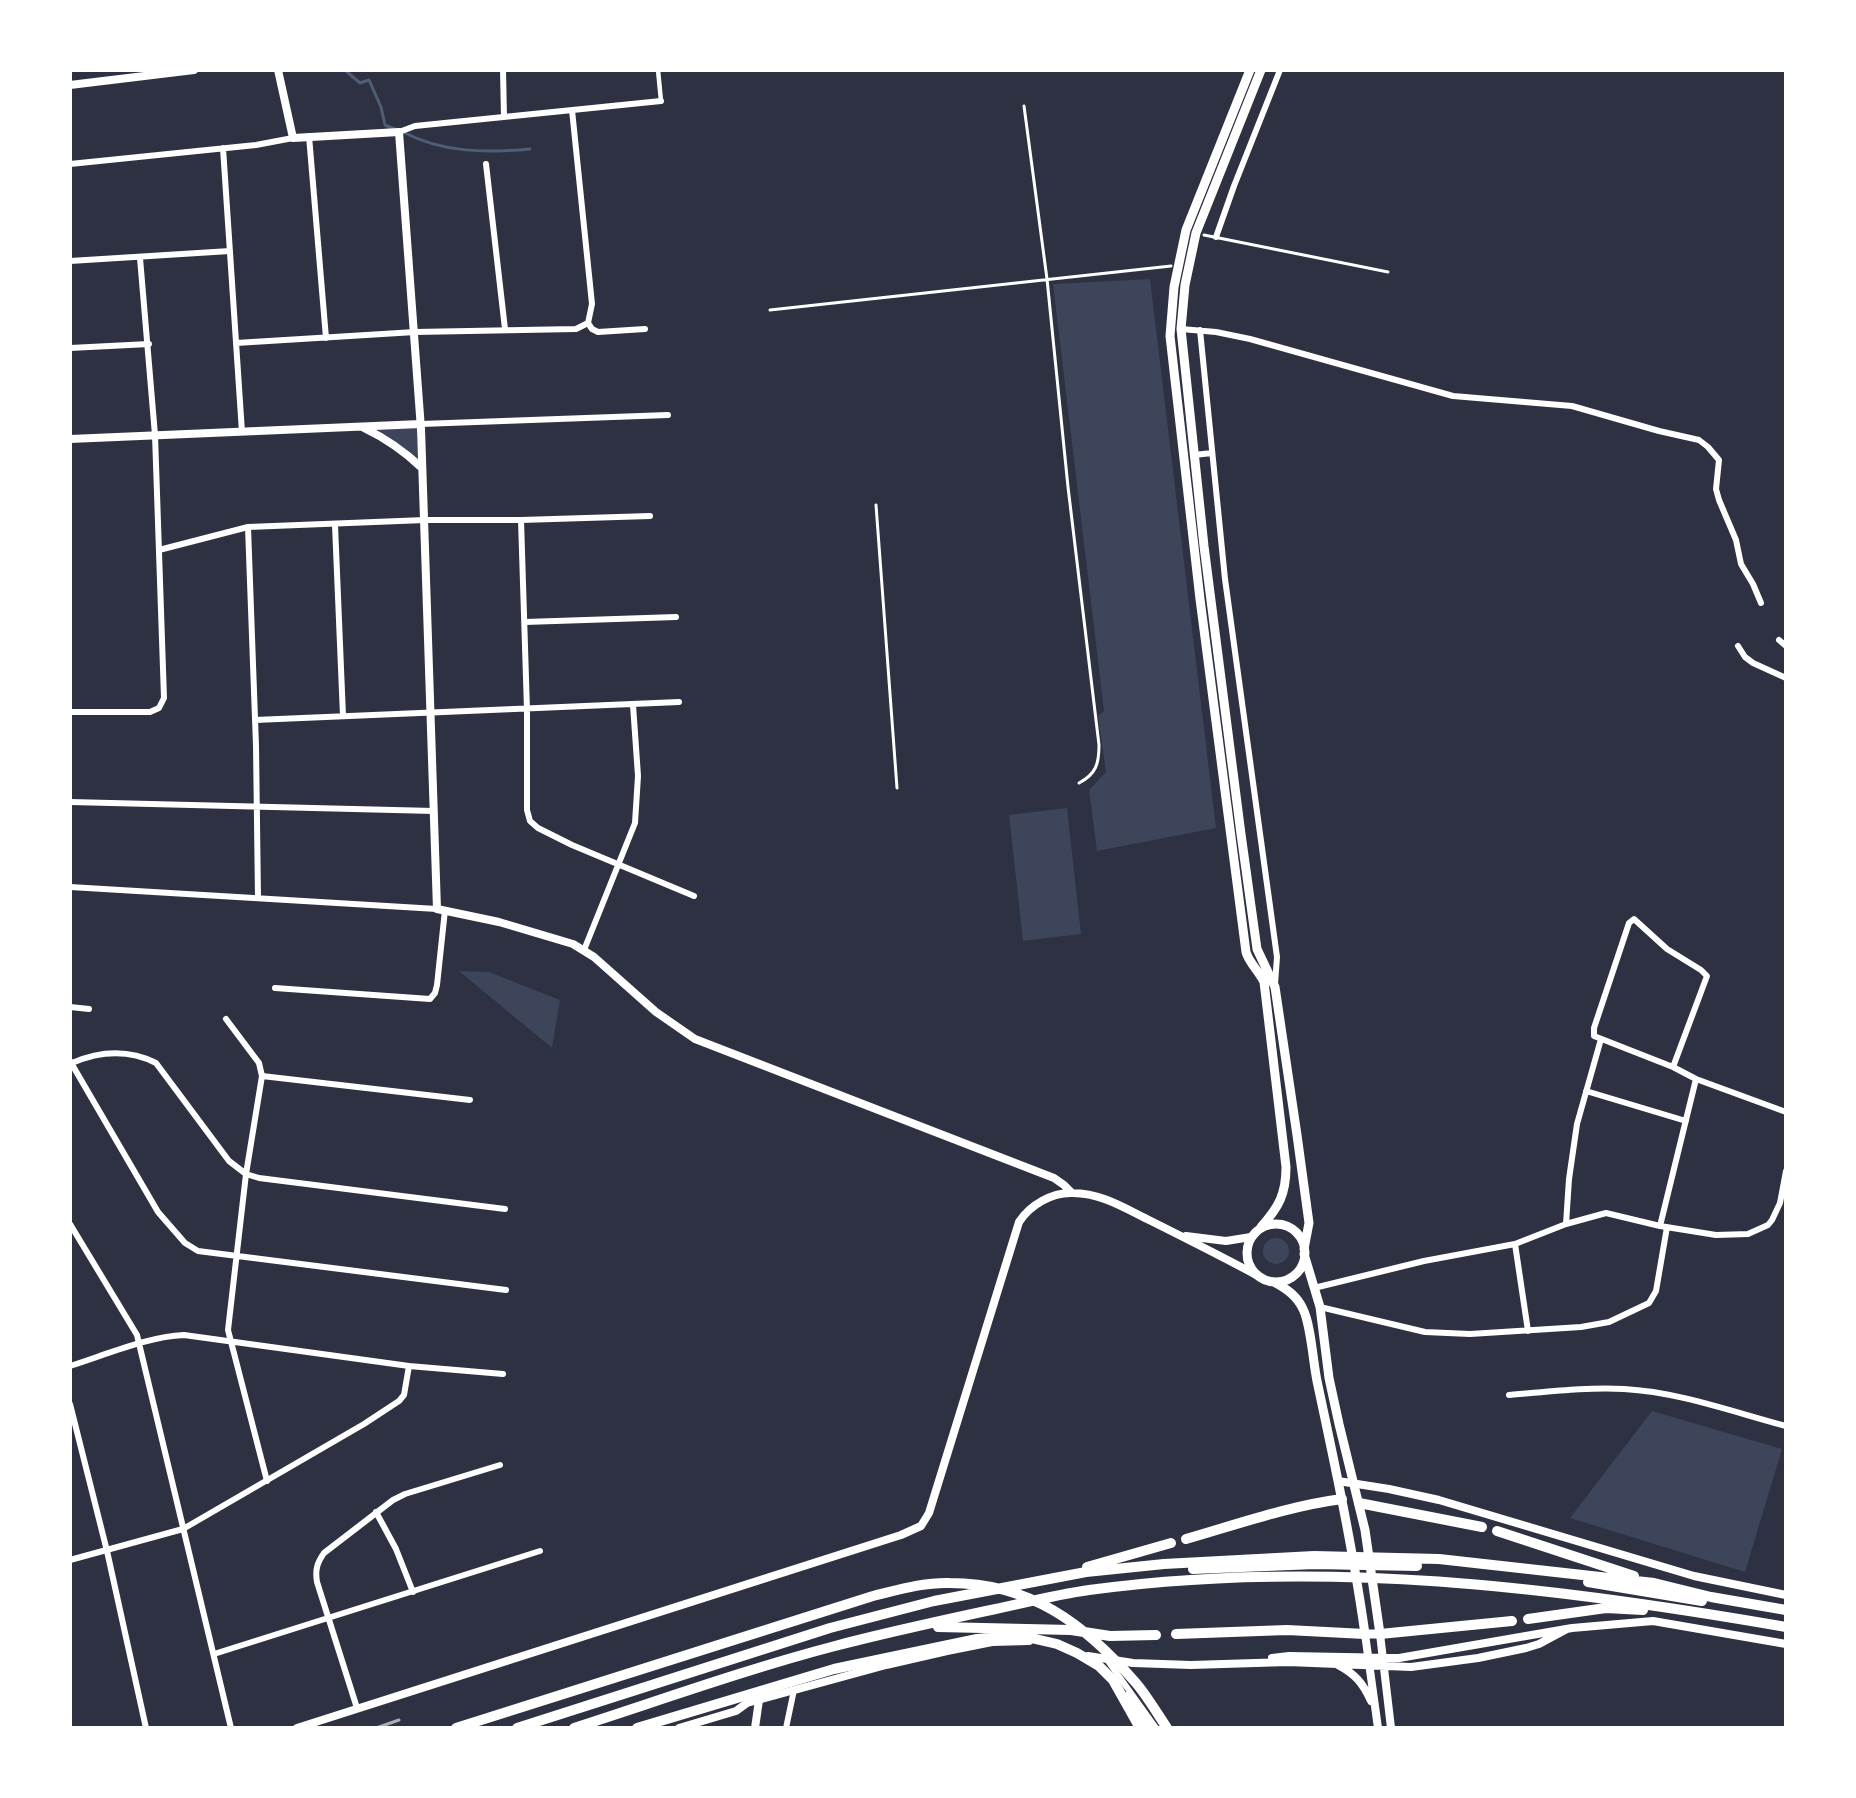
<!DOCTYPE html>
<style>
body{margin:0}
#map{position:relative;width:1856px;height:1798px;overflow:hidden;background:#2d3142;font-family:"Open Sans",sans-serif}
canvas{display:block}
.frame{position:absolute;inset:0;border:72px solid #fff;pointer-events:none}
</style>
<div id="map">
<canvas width="1856" height="1798"></canvas>
<div class="frame"></div>
</div>
<script>
const ctx = document.querySelector('canvas').getContext('2d');
ctx.lineJoin = 'round';
function fillPath(path, color) { ctx.fillStyle = color; ctx.fill(path, 'evenodd'); }
function stroke(path, color, width, dash) { ctx.strokeStyle = color; ctx.lineWidth = width; ctx.lineCap = dash ? 'butt' : 'round'; ctx.setLineDash(dash || []); ctx.stroke(path); }
fillPath(new Path2D(`
 M 1150,279 L 1216,828 L 1097,851 L 1089,790 L 1106,772 L 1098,716 L 1104,711 L 1053,284 Z
 M 417,428 L 418,460 L 374,430 Z
 M 1067,808 L 1081,934 L 1023,941 L 1009,815 Z
 M 459,971 L 489,972 L 560,1000 L 552,1048 Z
 M1263 1251a13 13 0 1 1 26 0a13 13 0 1 1-26 0Z
 M 1652,1411 L 1782,1449 L 1745,1572 L 1570,1518 Z`), '#3c4559');
stroke(new Path2D(`
 M 345,70 L 360,83 L 369,80 L 381,107 L 385,125 L 397,130
 M 403,132 C 443,153 486,153 530,149`), '#4f5d75', 3);
stroke(new Path2D(`
 M 1024,106 L 1047,279 L 1068,487 L 1099,745 C 1099,764 1096,774 1079,783
 M 1204,235 L 1388,272
 M 770,310 L 1171,266
 M 876,505 L 897,788`), '#fff', 3);
stroke(new Path2D(`
 M 658,70 L 661,101`), '#fff', 4.5);
stroke(new Path2D(`
 M 503,70 L 504,117
 M 572,110 L 592,304 L 588,323
 M 399,132 L 415,126 L 661,101
 M 309,136 L 326,338
 M 223,148 L 242,432
 M 70,164 L 256,145 L 293,138
 M 486,164 L 505,329
 M 1216,237 L 1234,186 L 1280,70
 M 70,261 L 230,251
 M 588,323 L 592,329 L 598,332 L 645,329
 M 1181,329 L 1216,332 L 1250,339 L 1453,396 L 1572,406 L 1659,431 L 1699,440 L 1708,447 L 1719,460 L 1716,489 L 1719,500 L 1736,540 L 1741,564 L 1753,584 L 1761,603
 M 1200,330 L 1225,579 L 1277,957 L 1275,984
 M 236,343 L 415,332 L 576,329 L 588,323
 M 70,348 L 149,344
 M 421,424 L 668,415
 M 1194,455 L 1212,453
 M 521,520 L 527,710 L 527,810 L 530,821 L 538,828 L 572,845 L 694,896
 M 335,525 L 343,716
 M 248,527 L 256,746 L 258,898
 M 159,550 L 248,527 L 425,520 L 521,520 L 650,516
 M 525,622 L 676,617
 M 1779,640 L 1786,646
 M 1738,646 L 1745,657 L 1753,663 L 1786,678
 M 70,712 L 150,712 L 159,708 L 164,698 L 155,435 L 140,258
 M 255,720 L 679,702
 M 70,802 L 434,811
 M 70,887 L 437,909
 M 584,950 L 635,823 L 638,776 L 633,705
 M 275,988 L 430,999 L 435,993 L 437,985 L 445,910
 M 70,1007 L 89,1009
 M 226,1019 L 259,1063 L 262,1076 L 246,1174 L 228,1330 L 267,1481
 M 70,1061 L 158,1212 L 185,1243 L 198,1251 L 506,1290
 M 72,1063 C 100,1051 128,1049 156,1063 L 229,1161 L 246,1174 L 259,1178 L 505,1209
 M 1673,1067 L 1707,976 L 1701,970 L 1667,949 L 1634,919 L 1629,923 L 1594,1028 L 1594,1036 L 1673,1067 L 1696,1079 L 1786,1112
 M 262,1076 L 470,1100
 M 1586,1091 L 1686,1121
 M 70,1224 L 137,1335 L 231,1728
 M 1566,1224 L 1569,1179 L 1577,1124 L 1601,1039
 M 1660,1226 L 1696,1079
 M 1515,1244 L 1528,1331
 M 1314,1288 L 1424,1261 L 1515,1244 L 1566,1224 L 1606,1213 L 1660,1226 L 1716,1235 L 1748,1234 L 1768,1225 L 1772,1220 L 1780,1203 L 1786,1171
 M 1320,1307 L 1425,1332 L 1470,1334 L 1581,1327 L 1609,1322 L 1649,1303 L 1656,1291 L 1667,1227
 M 70,1366 C 105,1355 150,1336 184,1335 L 409,1366 L 503,1374
 M 1509,1395 C 1547,1392 1586,1387 1624,1389 C 1679,1392 1733,1412 1786,1426
 M 70,1404 L 107,1551 L 146,1728
 M 376,1512 L 396,1549 L 413,1592
 M 70,1560 L 183,1529 L 364,1424 L 399,1401 L 404,1395 L 409,1366
 M 214,1654 L 540,1551
 M 1108,1661 L 1156,1728
 M 1127,1695 L 1149,1728
 M 357,1708 L 317,1582 C 315,1570 317,1563 324,1553 L 393,1500 L 405,1494 L 500,1465
 M 786,1728 L 794,1690`), '#fff', 6);
stroke(new Path2D(`
 M 278,70 L 293,138 L 399,132 L 421,429 L 437,909 L 499,922 L 573,944 L 594,957 L 656,1012 L 695,1039 L 1054,1178 L 1064,1185 L 1071,1192
 M 70,85 L 194,70
 M 364,428 C 387,439 404,451 422,468
 M 70,439 L 421,424
 M 755,1728 L 759,1700`), '#fff', 8);
stroke(new Path2D(`
 M 1186,1236 L 1226,1241 L 1251,1237
 M 1338,1481 L 1389,1489 L 1439,1500 L 1694,1576 L 1786,1595
 M 1365,1634 L 1378,1728
 M 1380,1634 L 1391,1728
 M 1088,1656 L 1133,1663 L 1191,1665 L 1288,1662 L 1411,1667 L 1478,1658 L 1526,1648 L 1539,1644 L 1567,1629
 M 1272,1658 L 1289,1656 L 1399,1658 L 1572,1628 L 1653,1621 L 1786,1644
 M 1338,1665 C 1355,1674 1363,1683 1371,1701
 M 297,1728 L 901,1535 L 921,1526 L 929,1513 L 1019,1222 C 1030,1205 1052,1192 1073,1193 C 1101,1193 1126,1209 1151,1221 C 1187,1239 1223,1257 1258,1276
 M 679,1728 L 736,1711 L 747,1703 L 886,1665 L 947,1651 L 992,1642 L 1029,1641`), '#fff', 8);
stroke(new Path2D(`
 M 1250,70 L 1186,230 L 1174,287 L 1170,336 L 1200,599 L 1246,952 C 1249,963 1259,971 1264,982 L 1286,1167 C 1286,1194 1279,1207 1261,1227
 M 1261,70 L 1196,233 L 1185,285 L 1181,329 L 1204,546 L 1241,834 L 1257,949 L 1275,987 L 1297,1135 L 1309,1223 L 1304,1249
 M1247 1253a29 29 0 1 1 58 0a29 29 0 1 1-58 0Z
 M 1274,1282 C 1287,1289 1297,1296 1303,1309 C 1311,1325 1313,1362 1317,1381 C 1335,1465 1353,1549 1365,1634 L 1380,1634 L 1365,1530 L 1339,1424 L 1329,1378 L 1320,1307 L 1304,1254`), '#fff', 9);
stroke(new Path2D(`
 M 1359,1503 L 1482,1527
 M 1497,1531 L 1634,1576
 M 1186,1539 C 1238,1524 1289,1506 1342,1499
 M 1087,1567 L 1171,1543
 M 1193,1569 L 1315,1564 L 1417,1566
 M 1588,1582 L 1702,1601
 M 1528,1619 L 1606,1608 L 1643,1610
 M 938,1627 L 1071,1630 L 1110,1636 L 1156,1635
 M 1176,1634 L 1287,1630 L 1365,1634
 M 1380,1634 L 1512,1621
 M 456,1728 L 873,1596 C 898,1590 924,1582 950,1583 C 1030,1583 1084,1623 1136,1683 C 1147,1696 1157,1713 1167,1728
 M 517,1728 L 830,1628 L 934,1601 L 1086,1572 L 1164,1564 L 1314,1556 L 1439,1559 L 1654,1583 L 1711,1597 L 1786,1610
 M 574,1728 C 661,1700 747,1669 835,1646 C 884,1633 935,1622 986,1611 C 1020,1604 1054,1595 1089,1590 C 1322,1558 1556,1587 1786,1627
 M 637,1728 L 834,1669 L 977,1639 L 1018,1635 L 1057,1644 L 1077,1653 L 1099,1666 L 1113,1680 L 1140,1728`), '#fff', 10);
stroke(new Path2D(`
 M 376,1728 L 399,1720`), '#abadb3', 3);
</script>
